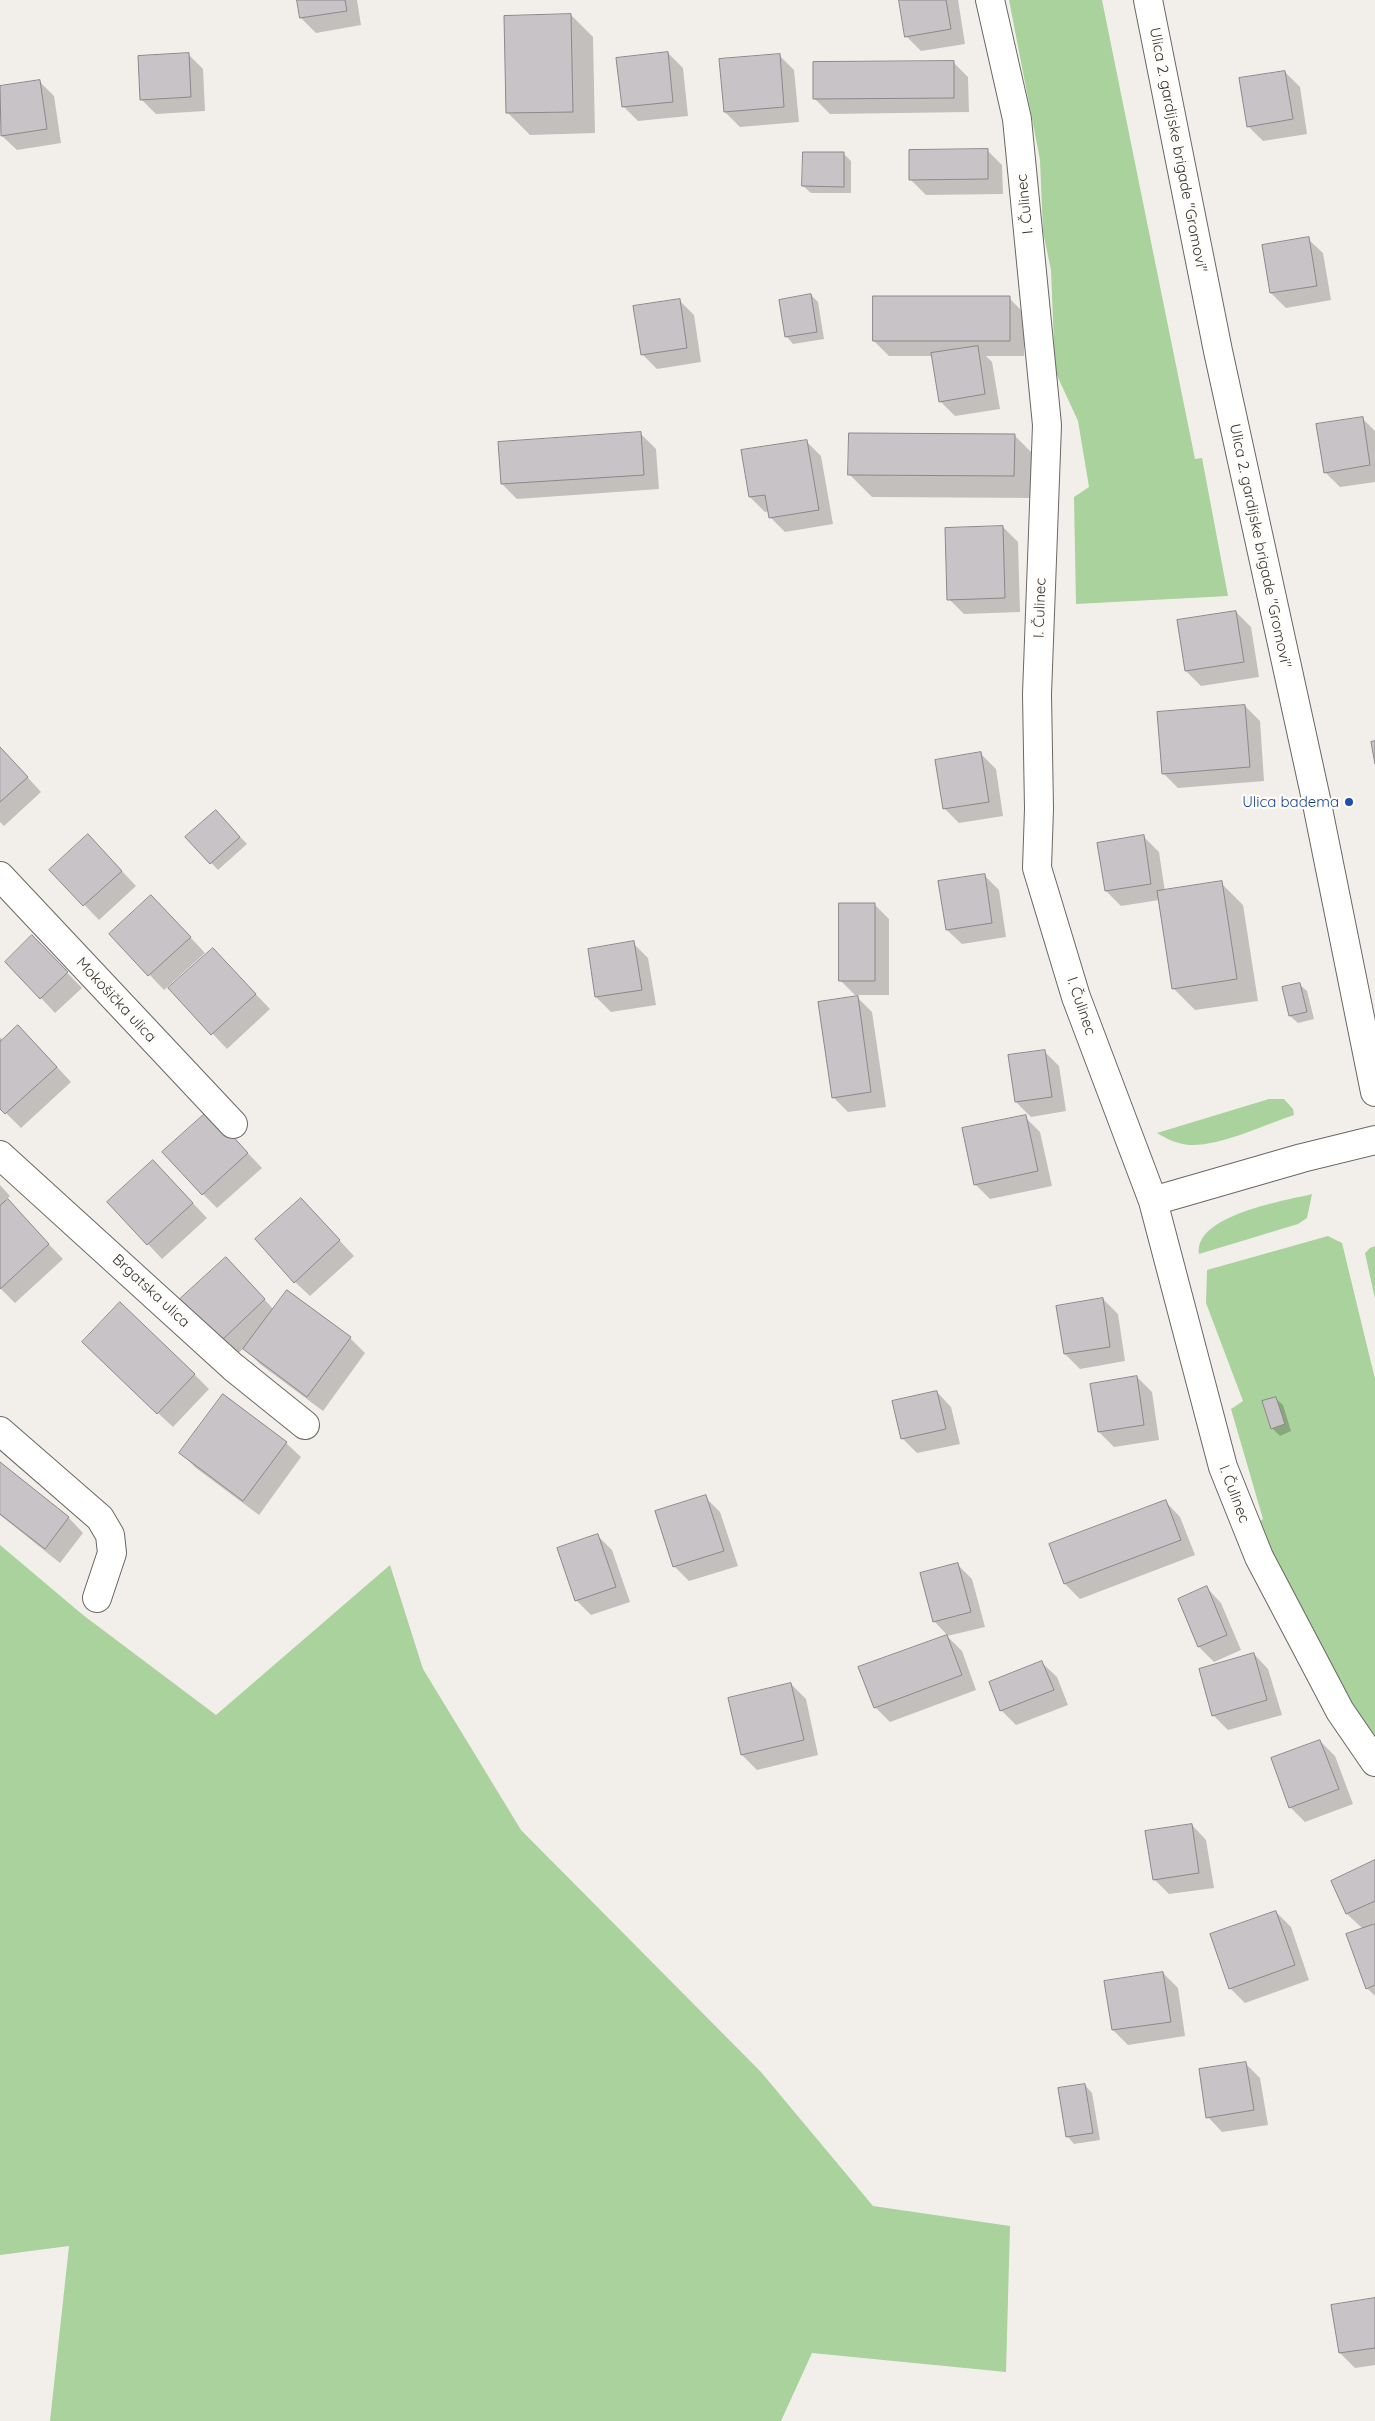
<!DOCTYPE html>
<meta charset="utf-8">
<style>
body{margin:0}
canvas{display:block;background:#f2efeb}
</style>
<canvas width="1375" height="2421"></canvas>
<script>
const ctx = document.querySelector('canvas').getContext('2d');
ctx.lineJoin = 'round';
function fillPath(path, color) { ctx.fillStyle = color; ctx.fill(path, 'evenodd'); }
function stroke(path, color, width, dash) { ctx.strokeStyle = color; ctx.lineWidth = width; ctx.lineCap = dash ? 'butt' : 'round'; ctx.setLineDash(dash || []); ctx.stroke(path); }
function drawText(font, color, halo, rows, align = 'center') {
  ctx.font = font + ' Quicksand,sans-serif'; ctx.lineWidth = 4.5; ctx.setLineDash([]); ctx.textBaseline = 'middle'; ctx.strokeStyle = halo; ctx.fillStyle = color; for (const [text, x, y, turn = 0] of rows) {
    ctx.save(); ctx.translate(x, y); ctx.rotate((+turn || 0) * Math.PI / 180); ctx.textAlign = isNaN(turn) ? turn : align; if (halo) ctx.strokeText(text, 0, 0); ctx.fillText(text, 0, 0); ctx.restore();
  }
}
fillPath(new Path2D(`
 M 1009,0 L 1102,0 L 1195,459 L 1202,458 L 1228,596 L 1076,604 L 1074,497 L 1089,487 L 1078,421 L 1055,371 L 1051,270 L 1043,232 L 1040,160 Z
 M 1269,1099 L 1284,1099 L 1293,1109 L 1294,1115 C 1264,1125 1221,1146 1190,1145 C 1177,1144 1167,1139 1157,1133 Z
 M 1312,1194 L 1307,1218 L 1298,1224 L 1199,1254 C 1194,1215 1284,1201 1312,1194 Z
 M 1328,1236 L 1342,1243 L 1375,1379 L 1375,1740 L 1305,1625 L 1255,1525 L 1263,1519 L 1231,1409 L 1243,1401 L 1206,1303 L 1207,1270 Z
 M 1375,1246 L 1375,1299 L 1365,1253 L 1370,1248 Z
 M 0,1545 L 83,1615 L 216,1715 L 390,1565 L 423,1669 L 521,1830 L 761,2072 L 873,2206 L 1010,2226 L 1006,2372 L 812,2353 L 781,2421 L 50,2421 L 69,2246 L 0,2255 Z`), '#a9d29c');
fillPath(new Path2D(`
 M 299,0 L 357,0 L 361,25 L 316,33 L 301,18 Z
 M 900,0 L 958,0 L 965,44 L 921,51 L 906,36 Z
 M 571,15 L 593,37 L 595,133 L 530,135 L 508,113 Z
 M 668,53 L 683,68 L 688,116 L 638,121 L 623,106 Z
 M 188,54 L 203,69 L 205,111 L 156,114 L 141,99 Z
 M 779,55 L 794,70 L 799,122 L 740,127 L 725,112 Z
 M 953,62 L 968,77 L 969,112 L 830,114 L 815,99 Z
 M 1285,72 L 1300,87 L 1307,134 L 1263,141 L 1248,126 Z
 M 39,81 L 54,96 L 61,143 L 17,150 L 2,136 L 0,87 Z
 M 987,150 L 1002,165 L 1003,194 L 926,195 L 911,180 Z
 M 844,154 L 851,161 L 851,193 L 811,193 L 803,186 Z
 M 1308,239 L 1323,253 L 1331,300 L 1286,308 L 1271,293 Z
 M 811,295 L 818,302 L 824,339 L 793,344 L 786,336 Z
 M 1009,298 L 1024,313 L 1024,356 L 986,356 L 992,362 L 1000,409 L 955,416 L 940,401 L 933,356 L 889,356 L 874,341 Z
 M 679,300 L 694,315 L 701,362 L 657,369 L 642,354 Z
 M 1362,418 L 1375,431 L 1375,482 L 1340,487 L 1325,472 Z
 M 641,434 L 656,449 L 659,489 L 517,499 L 502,484 Z
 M 1014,435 L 1036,457 L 1036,498 L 872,497 L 850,475 Z
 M 806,441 L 821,456 L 833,524 L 785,532 L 770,517 L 769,511 L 765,512 L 750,497 Z
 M 1003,527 L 1018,542 L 1020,612 L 964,614 L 949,599 Z
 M 1236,612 L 1251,627 L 1259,677 L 1201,686 L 1186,671 Z
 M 1245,706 L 1260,721 L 1264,781 L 1178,788 L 1163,773 Z
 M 0,747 L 41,792 L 4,826 L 0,822 Z
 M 981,754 L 996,769 L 1003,816 L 959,823 L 944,808 Z
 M 223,819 L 247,844 L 218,870 L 187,837 Z
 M 1144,837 L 1159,852 L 1165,892 L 1221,883 L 1243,905 L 1258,1001 L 1195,1010 L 1173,988 L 1159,900 L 1121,906 L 1106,891 L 1099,844 Z
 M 103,851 L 136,886 L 99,920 L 51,870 Z
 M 984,875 L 999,890 L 1006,937 L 962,944 L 947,930 Z
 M 874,904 L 889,919 L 889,995 L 855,995 L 840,980 Z
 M 166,911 L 205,953 L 164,990 L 111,934 Z
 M 633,943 L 648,958 L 656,1005 L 611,1012 L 596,997 L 589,950 Z
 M 47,952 L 82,988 L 55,1013 L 41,998 Z
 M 227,964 L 270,1009 L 227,1049 L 170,988 Z
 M 1299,984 L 1307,991 L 1314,1019 L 1298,1023 L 1290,1016 Z
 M 858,998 L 872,1012 L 886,1107 L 848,1112 L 833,1097 Z
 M 0,1037 L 3,1041 L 33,1041 L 71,1082 L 21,1128 L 0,1107 Z
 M 1044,1051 L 1059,1066 L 1066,1111 L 1031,1117 L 1016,1102 Z
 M 1025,1117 L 1040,1132 L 1052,1186 L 990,1199 L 975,1184 Z
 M 223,1127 L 262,1168 L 217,1208 L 203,1194 Z
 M 168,1177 L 207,1218 L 162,1259 L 148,1244 Z
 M 0,1185 L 10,1196 L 6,1200 L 63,1259 L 15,1303 L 0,1288 Z
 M 315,1214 L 354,1256 L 310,1296 L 295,1282 Z
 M 241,1273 L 274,1310 L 287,1292 L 350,1338 L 365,1353 L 323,1411 L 260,1364 L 244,1348 L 235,1356 L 220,1341 Z
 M 1103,1299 L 1118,1314 L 1125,1361 L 1080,1369 L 1065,1354 Z
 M 98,1357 L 194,1374 L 209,1389 L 173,1427 Z
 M 1137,1377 L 1152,1392 L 1159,1440 L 1114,1447 L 1099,1432 Z
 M 937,1392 L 951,1407 L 960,1444 L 917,1453 L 902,1438 Z
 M 1275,1398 L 1283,1405 L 1291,1431 L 1280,1436 L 1272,1428 Z
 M 286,1443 L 301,1457 L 259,1515 L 196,1468 L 181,1453 Z
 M 0,1464 L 69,1518 L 83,1533 L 60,1563 L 0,1515 Z
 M 705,1497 L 720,1512 L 738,1566 L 689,1581 L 674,1566 Z
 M 1166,1502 L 1180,1517 L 1195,1555 L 1080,1599 L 1065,1584 L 1051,1545 Z
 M 597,1535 L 612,1550 L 630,1602 L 591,1615 L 576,1600 Z
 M 957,1564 L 972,1579 L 985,1627 L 947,1636 L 962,1651 L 976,1690 L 890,1722 L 875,1707 L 860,1668 L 948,1636 L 934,1621 Z
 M 1207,1588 L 1221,1603 L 1241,1650 L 1214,1662 L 1199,1647 L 1179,1599 Z
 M 1254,1654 L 1268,1669 L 1282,1715 L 1228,1730 L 1213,1715 Z
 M 1042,1663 L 1057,1677 L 1068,1705 L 1016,1725 L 1001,1710 Z
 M 791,1684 L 806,1699 L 818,1755 L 757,1770 L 742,1755 Z
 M 1320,1741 L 1335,1756 L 1353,1804 L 1305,1822 L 1290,1807 Z
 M 1192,1825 L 1206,1840 L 1214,1888 L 1169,1894 L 1154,1879 Z
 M 1375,1861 L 1375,1923 L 1372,1924 L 1375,1925 L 1375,1996 L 1367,1988 L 1363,1929 L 1347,1914 L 1332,1881 Z
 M 1276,1912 L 1291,1927 L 1309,1980 L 1245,2003 L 1230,1988 Z
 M 1163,1973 L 1178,1988 L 1185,2036 L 1128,2045 L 1113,2030 Z
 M 1245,2063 L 1260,2078 L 1268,2125 L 1222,2132 L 1208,2117 Z
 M 1085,2085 L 1092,2093 L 1100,2140 L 1074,2144 L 1067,2136 Z
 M 1375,2299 L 1375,2365 L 1355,2368 L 1340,2353 L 1333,2306 Z`), '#0003');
const building = new Path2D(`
 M 297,0 L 345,0 L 347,11 L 300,18 Z
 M 899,0 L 946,0 L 951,29 L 905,37 Z
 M 571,14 L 573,112 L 506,113 L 504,16 Z
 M 668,52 L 673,102 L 622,107 L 616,58 Z
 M 189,53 L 191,97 L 140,100 L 138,56 Z
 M 780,54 L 784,107 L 724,112 L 719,59 Z
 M 954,61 L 954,98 L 813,99 L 813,62 Z
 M 1285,71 L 1293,119 L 1247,127 L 1239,78 Z
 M 40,80 L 47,129 L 1,136 L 0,86 Z
 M 988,149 L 988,179 L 909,180 L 909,150 Z
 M 803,152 L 844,152 L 844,187 L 802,186 Z
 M 1309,237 L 1317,286 L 1270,293 L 1262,245 Z
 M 811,294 L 817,332 L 785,337 L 779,300 Z
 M 873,296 L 1010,296 L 1010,341 L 873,341 Z
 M 680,299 L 687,348 L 641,355 L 633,306 Z
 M 978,346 L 985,394 L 939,402 L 931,353 Z
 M 1363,417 L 1370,465 L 1324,473 L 1316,424 Z
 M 641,432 L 644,475 L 501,484 L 498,442 Z
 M 849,433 L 1015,434 L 1014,476 L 848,475 Z
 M 807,440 L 819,510 L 769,518 L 765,495 L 749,497 L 741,450 Z
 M 1003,526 L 1005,598 L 947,600 L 945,528 Z
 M 1236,611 L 1244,662 L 1185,671 L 1177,620 Z
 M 1245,705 L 1250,767 L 1162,774 L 1157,712 Z
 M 1375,741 L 1375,764 L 1371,742 Z
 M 0,747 L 28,777 L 0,802 Z
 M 981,752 L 989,802 L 943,809 L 935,760 Z
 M 216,810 L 240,837 L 210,864 L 185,837 Z
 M 88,834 L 122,871 L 83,906 L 49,870 Z
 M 1144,835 L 1151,884 L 1105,891 L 1097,843 Z
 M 985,874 L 992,923 L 946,930 L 938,881 Z
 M 1222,881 L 1237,979 L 1172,989 L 1157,891 Z
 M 151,895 L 191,937 L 148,976 L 109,934 Z
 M 839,903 L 875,903 L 875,981 L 839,981 Z
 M 32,935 L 68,972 L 40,999 L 5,962 Z
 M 634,941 L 642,990 L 595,997 L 588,949 Z
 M 213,948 L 256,994 L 211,1035 L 168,988 Z
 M 1300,983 L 1307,1012 L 1289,1016 L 1282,987 Z
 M 858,996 L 871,1092 L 832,1098 L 818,1002 Z
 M 18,1025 L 57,1067 L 5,1114 L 0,1109 L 0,1042 Z
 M 1045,1050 L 1052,1097 L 1015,1102 L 1008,1055 Z
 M 209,1110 L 248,1153 L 202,1195 L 162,1152 Z
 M 1026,1115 L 1038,1171 L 974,1185 L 962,1128 Z
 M 153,1160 L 193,1203 L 147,1245 L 107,1202 Z
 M 301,1198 L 340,1240 L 294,1283 L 255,1239 Z
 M 8,1199 L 49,1244 L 0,1289 L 0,1206 Z
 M 226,1257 L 265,1299 L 220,1342 L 180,1299 Z
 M 287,1290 L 351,1337 L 307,1397 L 243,1349 Z
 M 1103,1298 L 1110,1347 L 1064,1354 L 1056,1306 Z
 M 120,1302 L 195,1374 L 157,1414 L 82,1342 Z
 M 1137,1376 L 1144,1425 L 1098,1432 L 1090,1384 Z
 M 937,1391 L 946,1429 L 901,1439 L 892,1401 Z
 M 223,1394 L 287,1442 L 243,1501 L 179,1453 Z
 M 1276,1397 L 1285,1424 L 1271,1429 L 1262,1401 Z
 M 0,1462 L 69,1517 L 45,1549 L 0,1514 Z
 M 706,1495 L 724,1551 L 673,1567 L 655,1511 Z
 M 1166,1500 L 1181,1540 L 1064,1584 L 1049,1544 Z
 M 598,1534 L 616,1587 L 575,1601 L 557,1548 Z
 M 958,1563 L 971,1612 L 933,1622 L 920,1573 Z
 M 1207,1586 L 1227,1635 L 1198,1647 L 1178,1599 Z
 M 947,1635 L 962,1675 L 874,1708 L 858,1667 Z
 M 1254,1653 L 1267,1700 L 1212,1716 L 1199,1669 Z
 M 1042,1661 L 1054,1690 L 1000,1711 L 989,1682 Z
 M 791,1683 L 804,1740 L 741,1755 L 728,1698 Z
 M 1320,1740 L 1339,1789 L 1289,1808 L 1271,1758 Z
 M 1192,1824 L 1199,1873 L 1153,1880 L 1145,1831 Z
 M 1375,1860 L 1375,1901 L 1346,1914 L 1331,1881 Z
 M 1276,1911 L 1295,1965 L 1229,1989 L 1210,1934 Z
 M 1375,1924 L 1375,1985 L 1366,1989 L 1346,1934 Z
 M 1163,1972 L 1171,2022 L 1112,2030 L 1104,1981 Z
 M 1246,2062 L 1254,2110 L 1206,2118 L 1199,2069 Z
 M 1085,2084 L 1093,2133 L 1066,2137 L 1058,2088 Z
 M 1375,2298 L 1375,2348 L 1339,2353 L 1331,2305 Z`);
fillPath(building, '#c7c3c7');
stroke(building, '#8b888c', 1);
const minor = new Path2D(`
 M 990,0 L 1017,119 L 1047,425 L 1037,694 L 1039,809 L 1037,868 L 1076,997 L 1153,1201 L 1223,1467 L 1259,1557 L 1340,1711 L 1375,1762
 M 0,876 L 233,1124
 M 0,1155 L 233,1367 L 305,1425
 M 1153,1201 L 1302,1158 L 1375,1140
 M 0,1431 L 100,1518 L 110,1535 L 112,1553 L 97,1598`);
const tertiary = new Path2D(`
 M 1148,0 L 1218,351 L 1316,799 L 1375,1092`);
stroke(minor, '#6b6864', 30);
stroke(tertiary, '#6b6864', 30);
stroke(minor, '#fff', 28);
stroke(tertiary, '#fff', 28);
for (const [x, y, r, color] of [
 [1349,802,5,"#1a4fb4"]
]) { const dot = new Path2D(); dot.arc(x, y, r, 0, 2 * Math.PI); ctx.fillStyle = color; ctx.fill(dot); stroke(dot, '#fffdf9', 2); }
drawText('15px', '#343331', '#fffdf9', [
 ["Ulica 2. gardijske brigade \"Gromovi\"",1178,150,79],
 ["I. Čulinec",1025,204,-96],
 ["Ulica 2. gardijske brigade \"Gromovi\"",1260,546,78],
 ["I. Čulinec",1040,608,-88],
 ["Mokošička ulica",116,1000,47],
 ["I. Čulinec",1081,1006,71],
 ["Brgatska ulica",151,1291,43],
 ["I. Čulinec",1234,1494,69]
]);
drawText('15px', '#164399', '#fffdf9', [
 ["Ulica badema",1339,802]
], 'right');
</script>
